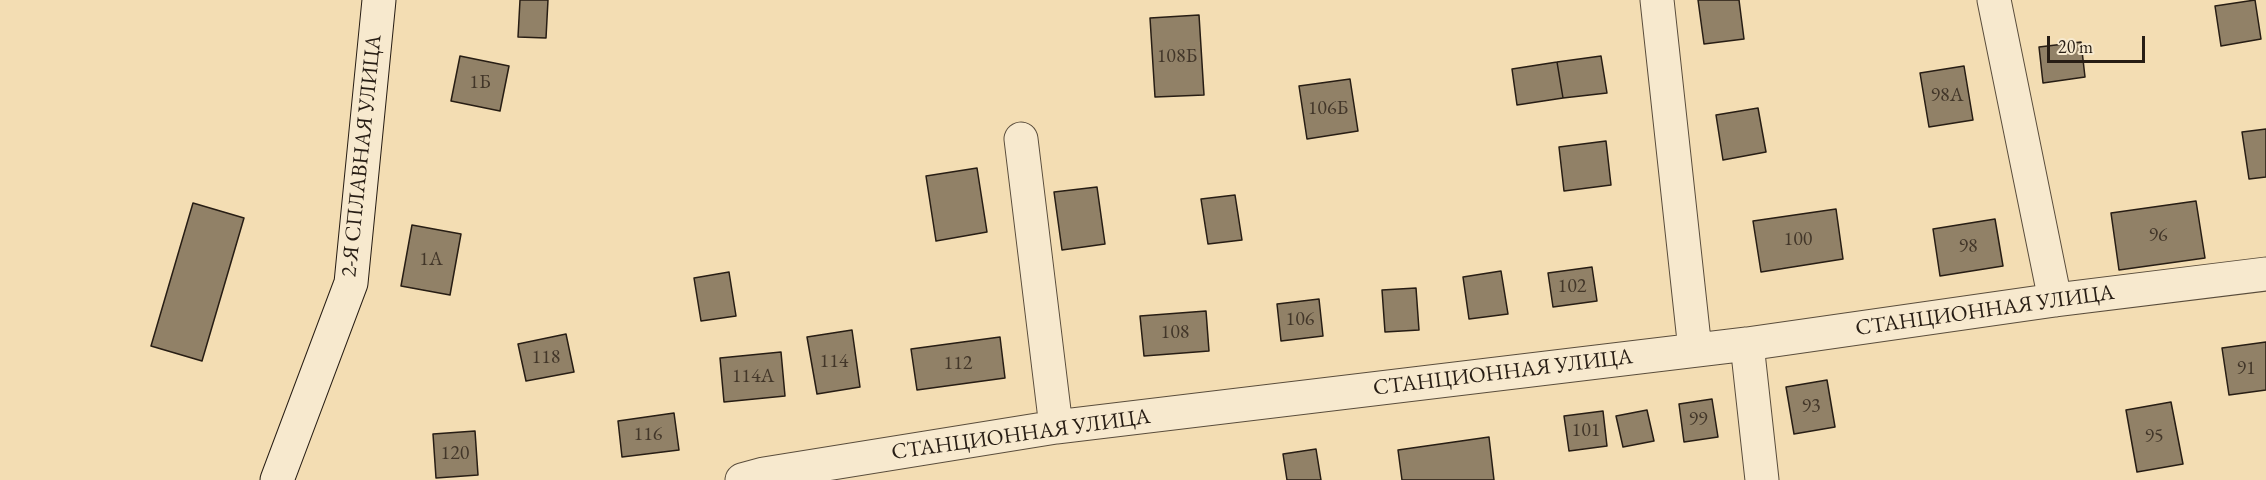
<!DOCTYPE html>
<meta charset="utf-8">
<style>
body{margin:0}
#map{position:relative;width:2266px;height:480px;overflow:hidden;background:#f3ddb3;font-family:"EB Garamond",serif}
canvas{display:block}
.scale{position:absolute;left:2047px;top:36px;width:98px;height:27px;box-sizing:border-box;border:3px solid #271d14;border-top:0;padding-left:8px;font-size:18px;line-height:21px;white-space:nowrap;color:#271d14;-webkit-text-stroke:4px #f7e9ce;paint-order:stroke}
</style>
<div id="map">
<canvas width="2266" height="480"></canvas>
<div class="scale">20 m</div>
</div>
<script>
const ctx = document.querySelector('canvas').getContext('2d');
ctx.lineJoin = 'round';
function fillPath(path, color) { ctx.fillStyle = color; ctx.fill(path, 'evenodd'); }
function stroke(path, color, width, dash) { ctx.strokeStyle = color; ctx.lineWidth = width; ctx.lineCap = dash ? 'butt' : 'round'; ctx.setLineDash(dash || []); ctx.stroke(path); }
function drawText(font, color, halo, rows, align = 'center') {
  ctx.font = font + ' "EB Garamond",serif'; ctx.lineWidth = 6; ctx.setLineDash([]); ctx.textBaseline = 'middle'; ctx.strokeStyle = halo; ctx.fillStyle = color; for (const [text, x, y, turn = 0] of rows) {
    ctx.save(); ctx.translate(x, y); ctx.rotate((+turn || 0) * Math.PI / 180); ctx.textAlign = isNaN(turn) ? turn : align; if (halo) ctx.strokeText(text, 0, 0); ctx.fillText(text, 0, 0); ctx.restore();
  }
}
const building = new Path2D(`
 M 520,0 L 548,0 L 546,38 L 518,37 Z
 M 1698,0 L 1739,0 L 1744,39 L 1704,44 Z
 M 2255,0 L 2261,39 L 2221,46 L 2215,6 Z
 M 1199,15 L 1204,95 L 1155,97 L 1150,18 Z
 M 2081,42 L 2085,77 L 2043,83 L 2039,47 Z
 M 460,56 L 509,66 L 500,111 L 451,101 Z
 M 1601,56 L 1607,93 L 1563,98 L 1557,62 Z
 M 1557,62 L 1563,98 L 1517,105 L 1512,69 Z
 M 1964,66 L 1973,120 L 1929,127 L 1920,73 Z
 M 1350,79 L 1358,131 L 1307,139 L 1299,86 Z
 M 1758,108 L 1766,152 L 1723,160 L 1716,115 Z
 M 2266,129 L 2266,177 L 2249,179 L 2242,132 Z
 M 1606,141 L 1611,185 L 1564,191 L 1559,147 Z
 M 977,168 L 987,232 L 936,241 L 926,176 Z
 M 1097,187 L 1105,244 L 1062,250 L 1054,192 Z
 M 1235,195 L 1242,240 L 1208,244 L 1201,199 Z
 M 2196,201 L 2205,258 L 2119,270 L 2111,213 Z
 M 193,203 L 244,218 L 202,361 L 151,346 Z
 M 1836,209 L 1843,259 L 1761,272 L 1753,221 Z
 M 1995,219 L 2003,266 L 1940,276 L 1933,229 Z
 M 412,225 L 461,234 L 450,295 L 401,286 Z
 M 1592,267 L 1597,301 L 1553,307 L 1548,273 Z
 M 1501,271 L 1508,314 L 1469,319 L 1463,277 Z
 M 729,272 L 736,316 L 701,321 L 694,278 Z
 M 1416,288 L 1419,330 L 1385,332 L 1382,290 Z
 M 1319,299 L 1323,336 L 1281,341 L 1277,304 Z
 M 1206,311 L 1209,351 L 1144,356 L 1140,316 Z
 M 852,330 L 860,387 L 817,394 L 807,337 Z
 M 566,334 L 574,372 L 526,381 L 518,344 Z
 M 1000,337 L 1005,378 L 917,390 L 911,349 Z
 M 2266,342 L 2266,390 L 2229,395 L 2222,348 Z
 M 781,352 L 785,396 L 724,402 L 720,358 Z
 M 1827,380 L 1835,427 L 1794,434 L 1786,387 Z
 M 1712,399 L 1718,437 L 1684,442 L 1679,404 Z
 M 2171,402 L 2183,464 L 2137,472 L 2126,410 Z
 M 1647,410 L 1654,441 L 1623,447 L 1616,416 Z
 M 1603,411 L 1607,446 L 1569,451 L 1564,416 Z
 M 674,413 L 679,450 L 622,457 L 618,421 Z
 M 475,431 L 478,475 L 436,478 L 433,434 Z
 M 1489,437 L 1494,480 L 1402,480 L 1398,450 Z
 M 1316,449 L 1321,480 L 1287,480 L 1283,454 Z`);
fillPath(building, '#918167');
stroke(building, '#271d14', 1.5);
const street = new Path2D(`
 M 1657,0 L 1695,350
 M 1994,0 L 2055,300
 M 1021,139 L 1056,427
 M 1747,344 L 1762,480
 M 742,480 L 764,474 L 1056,427 L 1747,344 L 2055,300 L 2266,274`);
const secondary = new Path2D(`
 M 277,480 L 351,283 L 379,0`);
stroke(street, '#5a4d3c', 35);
stroke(secondary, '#271d14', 35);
stroke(street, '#f7e9ce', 33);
stroke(secondary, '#f7e9ce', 33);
drawText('20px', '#423629', null, [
 ["108Б",1177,57],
 ["1Б",480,83],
 ["98А",1947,96],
 ["106Б",1328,109],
 ["96",2158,236],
 ["100",1798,240],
 ["98",1968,247],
 ["1А",431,260],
 ["102",1572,287],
 ["106",1300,320],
 ["108",1175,333],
 ["118",546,358],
 ["114",834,362],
 ["112",958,364],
 ["91",2246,369],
 ["114А",753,377],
 ["93",1811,407],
 ["99",1698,420],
 ["101",1586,431],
 ["116",648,435],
 ["95",2154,437],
 ["120",455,454]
]);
drawText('22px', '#271d14', '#f7e9ce', [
 ["2-Я СПЛАВНАЯ УЛИЦА",362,156,-84],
 ["СТАНЦИОННАЯ УЛИЦА",1985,311,-8],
 ["СТАНЦИОННАЯ УЛИЦА",1503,373,-7],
 ["СТАНЦИОННАЯ УЛИЦА",1021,435,-8]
]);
</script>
